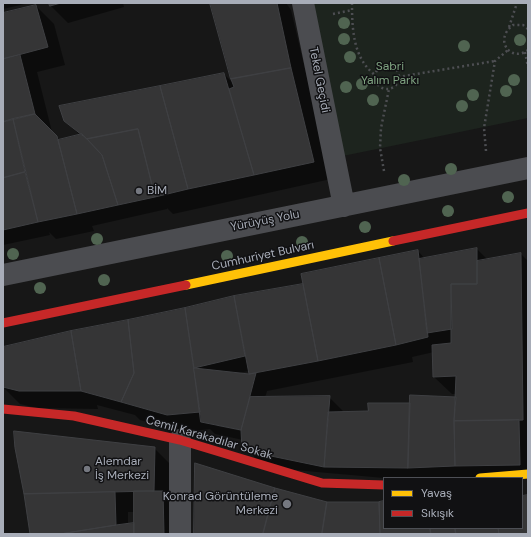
<!DOCTYPE html>
<meta charset="utf-8">
<style>
body{margin:0}
#map{position:relative;width:531px;height:537px;overflow:hidden;background:#171717;font-family:"DM Sans",sans-serif}
canvas{display:block}
.frame{position:absolute;inset:0;border:4px solid #a8adb8;pointer-events:none}
.legend{position:absolute;left:383px;top:477px;width:140px;height:52px;box-sizing:border-box;background:#111113;border:1px solid #4d4f55;margin:0;padding:5px 7px;list-style:none;font-size:12px;color:#a8adb8}
.legend li{display:flex;align-items:center;gap:8px;height:20px}
.legend b{width:20px;border:1px solid #4d4f55}
</style>
<div id="map">
<canvas width="531" height="537"></canvas>
<div class="frame"></div>
<ul class="legend">
<li><b style="height:5px;background:#ffc107"></b>Yavaş</li>
<li><b style="height:5px;background:#c62828"></b>Sıkışık</li>
</ul>
</div>
<script>
const ctx = document.querySelector('canvas').getContext('2d');
ctx.lineJoin = 'round';
function fillPath(path, color) { ctx.fillStyle = color; ctx.fill(path, 'evenodd'); }
function stroke(path, color, width, dash) { ctx.strokeStyle = color; ctx.lineWidth = width; ctx.lineCap = dash ? 'butt' : 'round'; ctx.setLineDash(dash || []); ctx.stroke(path); }
function drawText(font, color, halo, rows, align = 'center') {
  ctx.font = font + ' "DM Sans",sans-serif'; ctx.lineWidth = 3; ctx.setLineDash([]); ctx.textBaseline = 'middle'; ctx.strokeStyle = halo; ctx.fillStyle = color; for (const [text, x, y, turn = 0] of rows) {
    ctx.save(); ctx.translate(x, y); ctx.rotate((+turn || 0) * Math.PI / 180); ctx.textAlign = isNaN(turn) ? turn : align; if (halo) ctx.strokeText(text, 0, 0); ctx.fillText(text, 0, 0); ctx.restore();
  }
}
fillPath(new Path2D(`
 M 303,3 L 528,3 L 528,118 L 333,158 Z`), '#1d241e');
fillPath(new Path2D(`
 M 3,3 L 29,3 L 3,9 Z
 M 50,3 L 123,3 L 124,7 L 68,23 L 51,6 Z
 M 217,3 L 286,3 L 291,10 L 331,179 L 173,214 L 167,208 L 167,209 L 92,226 L 94,231 L 56,239 L 49,232 L 50,235 L 3,245 L 3,14 L 36,6 L 54,24 L 65,65 L 37,72 L 52,132 L 60,140 L 80,135 L 65,121 L 224,74 L 234,84 Z
 M 477,249 L 488,260 L 521,254 L 528,261 L 528,478 L 384,478 L 261,467 L 243,440 L 215,434 L 210,429 L 185,432 L 140,420 L 135,415 L 97,405 L 98,409 L 37,408 L 20,404 L 3,387 L 3,348 L 234,297 L 304,284 L 418,251 L 425,259 ZM 434,352 L 434,377 L 452,394 L 456,394 L 456,398 L 411,404 L 369,412 L 344,412 L 329,397 L 265,398 L 267,391 L 413,362 L 412,357 ZM 249,371 L 250,375 L 238,373 ZM 217,424 L 246,430 L 246,432 L 217,426 Z
 M 154,448 L 175,469 L 176,534 L 31,534 L 25,494 ZM 128,512 L 135,512 L 135,525 L 128,525 Z`), '#0007');
const building = new Path2D(`
 M 49,3 L 61,3 L 50,6 Z
 M 210,3 L 277,3 L 291,68 L 231,79 Z
 M 36,5 L 48,47 L 3,59 L 3,13 Z
 M 20,55 L 35,114 L 3,122 L 3,59 Z
 M 291,68 L 314,162 L 254,175 L 229,89 L 234,87 L 231,79 Z
 M 224,73 L 254,175 L 188,189 L 160,86 Z
 M 160,86 L 188,189 L 155,197 L 138,129 L 87,139 L 64,121 L 59,106 Z
 M 35,114 L 57,136 L 77,214 L 38,222 L 13,119 Z
 M 13,119 L 25,172 L 3,178 L 3,122 Z
 M 138,129 L 155,197 L 118,205 L 102,155 L 87,139 Z
 M 82,134 L 102,155 L 118,205 L 77,214 L 58,140 Z
 M 25,172 L 38,222 L 3,230 L 3,178 Z
 M 477,248 L 477,284 L 451,284 L 452,329 L 427,333 L 419,259 Z
 M 418,250 L 428,337 L 396,345 L 379,258 Z
 M 521,253 L 523,420 L 454,421 L 456,376 L 433,377 L 432,345 L 451,343 L 451,284 L 477,284 L 477,261 Z
 M 379,258 L 396,345 L 318,361 L 301,274 Z
 M 303,284 L 318,361 L 249,374 L 234,296 Z
 M 234,296 L 245,356 L 194,368 L 185,308 Z
 M 185,308 L 200,412 L 167,415 L 121,402 L 134,373 L 128,320 Z
 M 128,320 L 134,373 L 121,402 L 81,391 L 71,331 Z
 M 71,331 L 81,391 L 19,391 L 3,387 L 3,347 Z
 M 194,368 L 249,374 L 256,373 L 241,430 L 201,422 Z
 M 410,395 L 456,397 L 454,421 L 455,466 L 408,468 Z
 M 330,396 L 324,467 L 242,450 L 241,430 L 250,397 Z
 M 368,403 L 410,403 L 408,468 L 324,467 L 328,412 L 368,411 Z
 M 519,420 L 520,465 L 455,466 L 454,421 Z
 M 14,431 L 155,447 L 154,491 L 24,494 L 15,448 Z
 M 195,463 L 275,488 L 263,534 L 194,534 Z
 M 275,488 L 327,502 L 322,534 L 263,534 Z
 M 134,491 L 163,491 L 164,534 L 134,534 Z
 M 115,492 L 116,525 L 60,534 L 30,534 L 24,494 Z
 M 528,495 L 528,534 L 499,534 L 498,528 L 522,528 L 522,496 Z
 M 384,501 L 384,528 L 430,528 L 431,534 L 380,534 L 379,502 Z
 M 327,502 L 379,502 L 380,534 L 322,534 Z
 M 134,523 L 134,534 L 60,534 L 116,525 Z
 M 430,528 L 455,528 L 456,534 L 431,534 Z
 M 455,528 L 498,528 L 499,534 L 456,534 Z`);
fillPath(building, '#353536');
stroke(building, '#3f4043', 1);
stroke(new Path2D(`
 M 352,3 C 352,29 353,58 375,75
 M 333,14 L 352,10
 M 509,27 L 517,3
 M 528,29 L 523,25 L 513,25 C 493,40 511,63 528,50
 M 525,52 L 528,67
 M375 77a12 12 0 1 1 24 0a12 12 0 1 1-24 0Z
 M 398,77 L 495,61
 M 486,151 L 484,128 L 495,61 L 508,50
 M 384,171 L 380,148 L 381,128 L 389,89`), '#4d4e52', 2.5, [2, 3]);
stroke(new Path2D(`
 M 303,3 L 344,206
 M 3,275 L 528,168
 M 180,440 L 180,534`), '#4b4c50', 22);
stroke(new Path2D(`
 M 186,285 L 393,241
 M 480,478 L 528,474`), '#ffc107', 9);
stroke(new Path2D(`
 M 393,241 L 528,213
 M 3,323 L 186,285
 M 3,409 L 74,416 L 180,440 L 322,483 L 384,485`), '#c62828', 9);
ctx.fillStyle = '#506451';
for (const [x, y] of [
 [344,23],
 [344,39],
 [520,40],
 [464,46],
 [350,57],
 [514,80],
 [362,84],
 [346,87],
 [506,91],
 [473,95],
 [373,100],
 [462,106],
 [451,169],
 [404,180],
 [508,197],
 [448,211],
 [365,227],
 [97,239],
 [302,242],
 [13,254],
 [227,256],
 [104,280],
 [40,288]
]) { ctx.beginPath(); ctx.arc(x, y, 6, 0, 2 * Math.PI); ctx.fill(); }
for (const [x, y, r, color] of [
 [139,191,4,"#757880"],
 [87,469,4,"#757880"],
 [287,504,5,"#757880"]
]) { const dot = new Path2D(); dot.arc(x, y, r, 0, 2 * Math.PI); ctx.fillStyle = color; ctx.fill(dot); stroke(dot, '#111113', 1.5); }
drawText('12px', '#7fa381', '#111113', [
 ["Sabri",390,67],
 ["Yalım Parkı",390,81]
]);
drawText('12px', '#a8adb8', '#111113', [
 ["Tekel Geçidi",319,80,79],
 ["Yürüyüş Yolu",265,221,-11],
 ["Cumhuriyet Bulvarı",263,256,-12],
 ["Cemil Karakadılar Sokak",209,438,16]
]);
drawText('12px', '#a8adb8', '#111113', [
 ["BİM",147,191],
 ["Alemdar",95,462],
 ["İş Merkezi",95,476],
 ["Konrad Görüntüleme",278,497,"right"],
 ["Merkezi",278,511,"right"]
], 'left');
</script>
